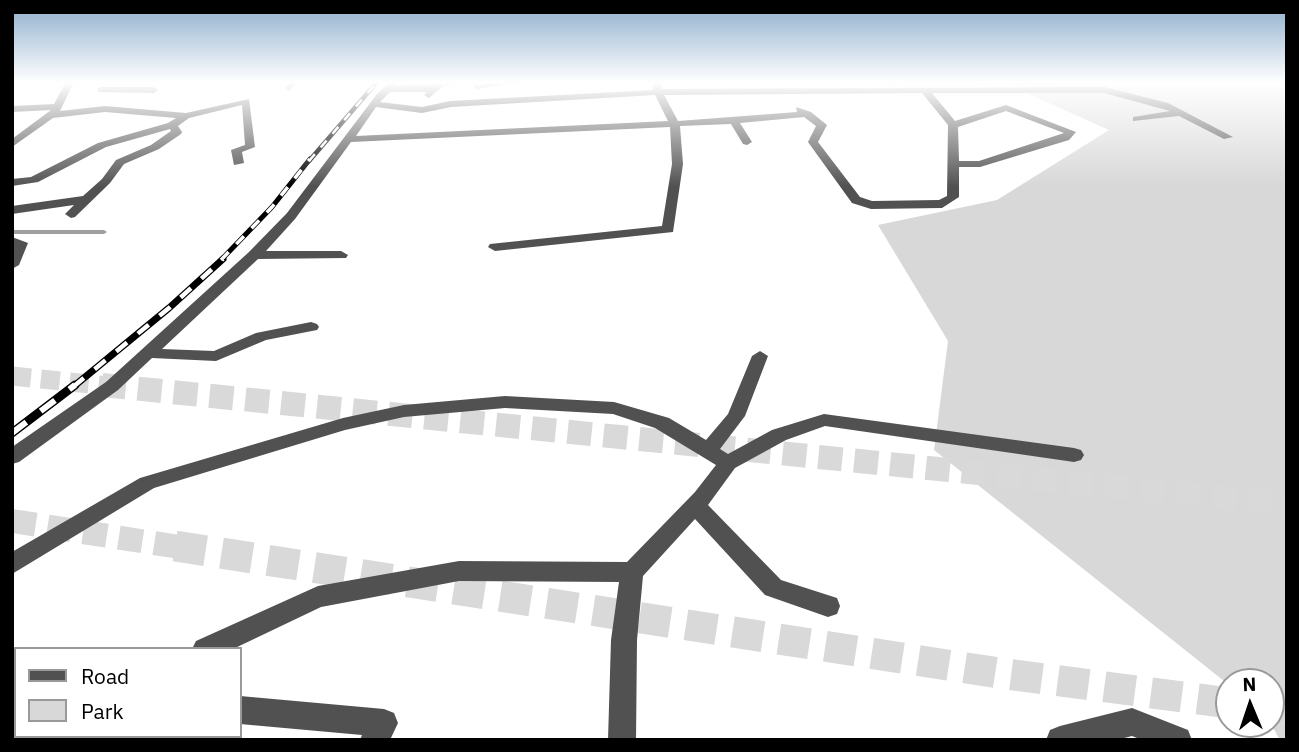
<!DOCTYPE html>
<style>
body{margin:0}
#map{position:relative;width:1299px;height:752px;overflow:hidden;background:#fff;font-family:"IBM Plex Sans",sans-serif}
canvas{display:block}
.frame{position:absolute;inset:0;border:14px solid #000;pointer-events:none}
.legend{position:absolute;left:14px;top:647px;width:228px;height:91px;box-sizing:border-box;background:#fff;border:2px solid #999;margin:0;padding:9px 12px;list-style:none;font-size:21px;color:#000}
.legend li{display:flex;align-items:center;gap:14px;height:35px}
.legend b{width:35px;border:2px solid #999}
.north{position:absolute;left:1215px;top:668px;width:70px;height:70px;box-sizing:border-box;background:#fff;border:2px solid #999;border-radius:50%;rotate:358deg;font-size:19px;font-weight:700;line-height:28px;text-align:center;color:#000}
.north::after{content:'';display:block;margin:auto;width:24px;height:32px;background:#000;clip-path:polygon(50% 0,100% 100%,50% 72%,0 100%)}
</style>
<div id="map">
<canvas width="1299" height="752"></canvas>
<div class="frame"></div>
<ul class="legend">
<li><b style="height:9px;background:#515151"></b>Road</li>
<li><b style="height:19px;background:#d8d8d8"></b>Park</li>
</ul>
<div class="north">N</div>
</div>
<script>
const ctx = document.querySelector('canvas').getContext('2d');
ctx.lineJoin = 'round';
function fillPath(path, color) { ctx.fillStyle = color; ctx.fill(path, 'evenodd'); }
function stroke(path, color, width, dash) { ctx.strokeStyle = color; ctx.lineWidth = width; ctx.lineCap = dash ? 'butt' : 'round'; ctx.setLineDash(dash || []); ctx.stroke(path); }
fillPath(new Path2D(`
 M 1002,82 L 1287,82 L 1287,740 L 1280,740 L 1271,724 L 1271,682 L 1229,682 L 1229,685 L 934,450 L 948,341 L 878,225 L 997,200 L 1109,130 Z`), '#d8d8d8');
fillPath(new Path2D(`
 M 12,230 L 104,230 L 107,232 L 104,234 L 12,234 Z`), '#9f9f9f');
stroke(new Path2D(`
 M 12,376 L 119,387`), '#d9d9d9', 19, [19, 10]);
stroke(new Path2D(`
 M 102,385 L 1287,504
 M 12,521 L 186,548`), '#d9d9d9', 24, [24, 12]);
stroke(new Path2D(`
 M 175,546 L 999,673 L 1229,703
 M 1271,708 L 1287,710`), '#d9d9d9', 31, [31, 16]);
fillPath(new Path2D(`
 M 66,82 L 74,82 L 60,111 L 105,106 L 186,113 L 249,99 L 255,147 L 242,152 L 244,163 L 234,165 L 231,150 L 245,145 L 242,105 L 189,118 L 178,126 L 182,132 L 181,134 L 159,149 L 124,164 L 110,183 L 75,217 L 71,218 L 65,214 L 74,205 L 12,214 L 12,206 L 83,196 L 102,179 L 116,160 L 151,145 L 171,131 L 170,129 L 106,147 L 38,182 L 12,186 L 12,179 L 31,177 L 98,143 L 168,123 L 176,118 L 105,112 L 53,118 L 12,147 L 12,139 L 51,110 L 12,112 L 12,106 L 54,104 Z
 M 289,82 L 297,82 L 289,91 L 285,88 Z
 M 390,82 L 399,82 L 395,86 L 456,83 L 443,86 L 429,98 L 424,95 L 427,92 L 390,92 L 380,102 L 422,107 L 450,101 L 653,90 L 652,82 L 660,82 L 662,89 L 1105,87 L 1168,103 L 1233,137 L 1224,139 L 1179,116 L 1133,121 L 1133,117 L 1170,111 L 1104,93 L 932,93 L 955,121 L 1006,105 L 1076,132 L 1069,140 L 980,167 L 959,167 L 959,197 L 942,208 L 871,209 L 852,203 L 808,142 L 816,126 L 804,117 L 740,123 L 752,142 L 747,145 L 743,144 L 731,124 L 680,126 L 683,164 L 673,232 L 495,251 L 488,247 L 490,244 L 662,226 L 672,164 L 670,127 L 351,142 L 295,219 L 266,251 L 341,251 L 348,255 L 346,258 L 258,259 L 162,349 L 214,351 L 256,333 L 311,322 L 317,324 L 319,327 L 317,330 L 266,340 L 216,361 L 152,358 L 118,390 L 19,462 L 12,464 L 12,447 L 106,382 L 249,252 L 287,213 L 377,94 ZM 922,93 L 948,125 L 947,196 L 939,200 L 872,201 L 860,197 L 818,142 L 827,125 L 811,112 L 796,107 L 797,112 L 678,121 L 664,95 ZM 655,95 L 668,121 L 356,136 L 376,107 L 422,113 L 451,107 ZM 1006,111 L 1064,133 L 979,161 L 959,161 L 958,127 Z
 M 491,82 L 520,82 L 477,89 L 473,86 Z
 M 101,87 L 154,87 L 158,90 L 154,93 L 98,92 L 98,88 Z
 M 12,237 L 28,243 L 19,265 L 12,269 Z
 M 760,351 L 768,356 L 745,416 L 720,449 L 728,454 L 772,430 L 824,414 L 1074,448 L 1081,450 L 1084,455 L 1081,460 L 1074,462 L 825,426 L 786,440 L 735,468 L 708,505 L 781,580 L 837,598 L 840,606 L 837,614 L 828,617 L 765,595 L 695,519 L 643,576 L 637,640 L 636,740 L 608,740 L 611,640 L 619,582 L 459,581 L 321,607 L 233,649 L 192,649 L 196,641 L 318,586 L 459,561 L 627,562 L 695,492 L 716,465 L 655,428 L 613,414 L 505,408 L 404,417 L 345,430 L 154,488 L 12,574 L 12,552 L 140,478 L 343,418 L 404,405 L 505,396 L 614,402 L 669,418 L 706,440 L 728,414 L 752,356 Z
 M 240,696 L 384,709 L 394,713 L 398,723 L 390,740 L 360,740 L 362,735 L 240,724 Z
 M 1132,708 L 1188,730 L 1192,740 L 1142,740 L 1132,736 L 1117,740 L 1046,740 L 1050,730 L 1060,726 Z
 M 51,736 L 82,736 L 81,740 L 50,740 Z`), '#515151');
const railFar3 = new Path2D(`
 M 309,161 L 377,82`);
const railFar2 = new Path2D(`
 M 221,260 L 272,207 L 310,159`);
const railFar1 = new Path2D(`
 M 73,387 L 169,308 L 223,259`);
const rail = new Path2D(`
 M 12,433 L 75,385`);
stroke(railFar3, '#000', 4.5);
stroke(railFar2, '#000', 5);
stroke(railFar1, '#000', 7);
stroke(rail, '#000', 9);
stroke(railFar3, '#fff', 2.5, [9]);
stroke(railFar2, '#fff', 3.5, [11]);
stroke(railFar1, '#fff', 4.5, [14]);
stroke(rail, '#fff', 6, [18]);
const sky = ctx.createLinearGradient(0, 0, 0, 187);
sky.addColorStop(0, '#8baccb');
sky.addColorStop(0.44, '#fff');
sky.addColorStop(1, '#ffffff00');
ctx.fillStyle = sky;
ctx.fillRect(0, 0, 1299, 187);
</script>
